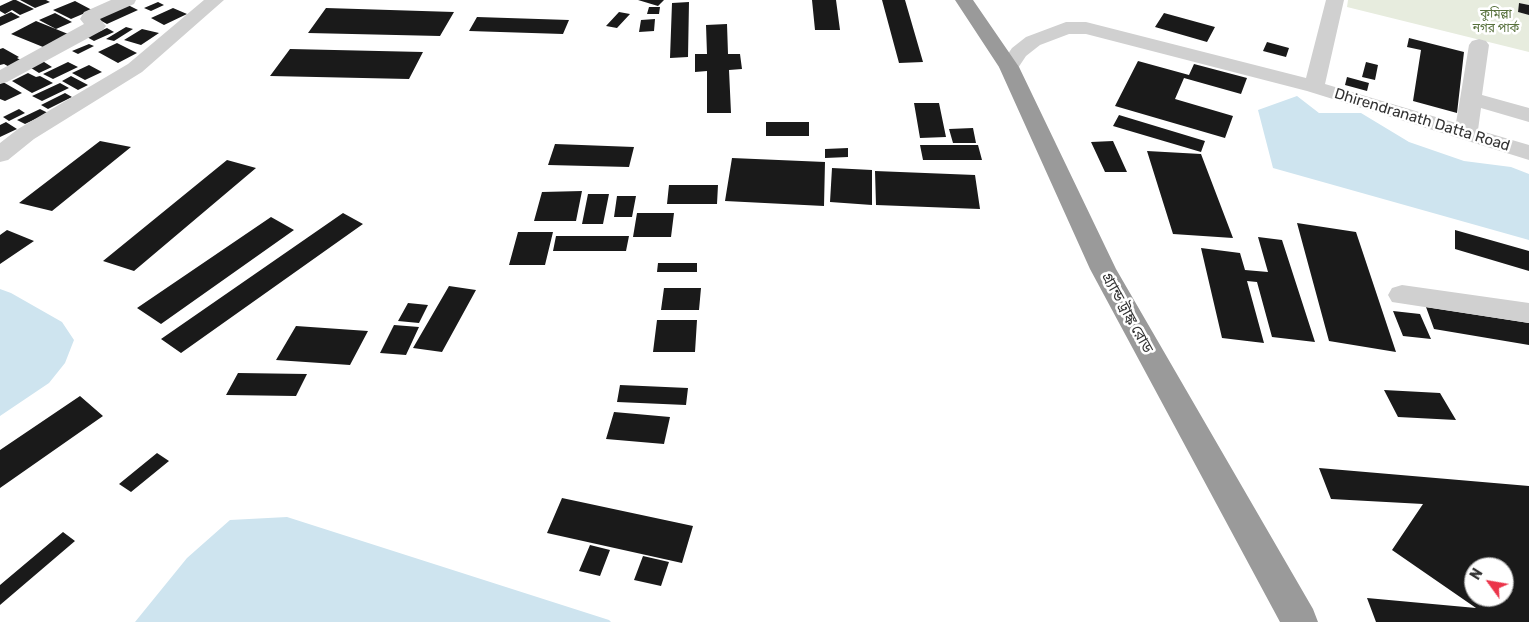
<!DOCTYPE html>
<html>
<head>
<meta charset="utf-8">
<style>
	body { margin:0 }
	#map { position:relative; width:1529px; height:622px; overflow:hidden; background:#fff; font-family:Rubik,sans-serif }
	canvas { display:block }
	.north { position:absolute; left:1464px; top:557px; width:50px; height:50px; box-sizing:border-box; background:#fff; border:1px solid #adadad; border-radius:50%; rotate:302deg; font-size:14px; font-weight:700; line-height:20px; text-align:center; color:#333 }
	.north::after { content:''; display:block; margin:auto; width:18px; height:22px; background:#eb344a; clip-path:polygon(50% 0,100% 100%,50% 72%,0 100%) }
</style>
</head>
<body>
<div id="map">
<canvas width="1529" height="622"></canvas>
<div class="north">N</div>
</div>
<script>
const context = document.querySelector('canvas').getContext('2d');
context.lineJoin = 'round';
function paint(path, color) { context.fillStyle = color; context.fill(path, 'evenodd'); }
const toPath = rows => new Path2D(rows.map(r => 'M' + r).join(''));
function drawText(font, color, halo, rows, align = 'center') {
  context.font = font + ' Rubik,"Noto Sans Bengali",sans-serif'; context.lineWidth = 5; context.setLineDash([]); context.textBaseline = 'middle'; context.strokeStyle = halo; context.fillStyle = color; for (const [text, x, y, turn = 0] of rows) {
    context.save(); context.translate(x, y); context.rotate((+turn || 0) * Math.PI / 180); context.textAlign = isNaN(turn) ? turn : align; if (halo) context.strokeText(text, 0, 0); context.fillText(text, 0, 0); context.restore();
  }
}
paint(toPath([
	[1348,0,1529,0,1529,5,1519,3,1518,12,1529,15,1529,52,1347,7]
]), '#e7ecde');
paint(toPath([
	[1297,96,1319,113,1361,113,1409,142,1464,161,1511,167,1529,174,1529,240,1273,168,1258,110],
	[0,289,11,293,62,322,74,340,65,363,49,383,0,416],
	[287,517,609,620,611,622,135,622,187,558,230,520]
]), '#cee4ef');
paint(toPath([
	[13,0,16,0,34,9,20,15,12,10,5,14,0,11,0,6],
	[20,0,46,0,50,2,35,8],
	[638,0,664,0,658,6],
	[812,0,836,0,840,30,815,30],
	[882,0,905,0,923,62,899,63],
	[75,1,92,10,71,19,53,10],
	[158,2,164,5,151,11,144,8],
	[689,2,688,57,670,58,672,3],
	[124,3,138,10,107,24,94,17],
	[1519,3,1529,5,1529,15,1518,12],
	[649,7,660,7,659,14,647,14],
	[173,8,187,14,164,25,151,18],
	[326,8,454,12,440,36,308,33],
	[11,12,20,17,0,26,0,17],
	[619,12,630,14,617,28,606,26],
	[55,13,72,22,56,29,39,20],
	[1164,13,1215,27,1207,42,1155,27],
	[477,17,569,20,563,34,469,31],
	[655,19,654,31,639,32,641,20],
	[36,21,73,36,48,49,11,34],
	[727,24,728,54,740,54,742,69,729,70,731,113,707,113,707,71,695,72,695,54,707,54,706,25],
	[126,27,133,29,114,41,106,39],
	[107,28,114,32,94,41,87,37],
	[142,29,159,33,141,45,124,40],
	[1409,38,1464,52,1457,113,1413,101,1421,50,1407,47],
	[1267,42,1289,48,1286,57,1263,51],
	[117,43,137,53,118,63,98,52],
	[89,44,94,46,78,54,72,51],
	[3,48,19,57,17,58,26,63,13,69,4,64,0,65,0,49],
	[290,49,423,52,409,79,270,76],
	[41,60,52,67,39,73,28,66],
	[1138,61,1189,75,1194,64,1247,78,1241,94,1184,78,1175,99,1233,116,1225,138,1115,106],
	[68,62,78,67,53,79,43,74],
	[1366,62,1378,65,1375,80,1362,77],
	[89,65,102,72,85,80,72,73],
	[28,73,36,77,40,76,53,83,32,93,12,81],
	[71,76,88,85,78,90,62,81],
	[1347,77,1369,83,1367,91,1345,85],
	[3,82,22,93,5,101,0,99,0,84],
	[60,83,69,88,42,101,32,96],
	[65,93,72,97,48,109,41,105],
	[914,103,939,103,946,137,920,138],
	[19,109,25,113,9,121,3,117],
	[40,109,48,113,25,124,17,120],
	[1119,115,1205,141,1201,152,1113,126],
	[6,122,17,129,0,137,0,125],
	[766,122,809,122,809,136,766,136],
	[973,128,976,143,953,143,949,129],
	[100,141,131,147,52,211,19,203],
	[1113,141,1127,172,1105,172,1091,142],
	[555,144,634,147,629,167,548,165],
	[920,145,978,145,982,160,923,160],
	[848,148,848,157,825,158,825,149],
	[1147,151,1201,154,1233,238,1173,234],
	[732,158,825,162,824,206,725,201],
	[227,160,256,168,134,271,103,261],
	[832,168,872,170,872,205,830,202],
	[875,171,975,175,980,209,876,205],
	[669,185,718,185,717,204,667,204],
	[582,191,576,221,534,221,542,192],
	[588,194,609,194,603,224,582,224],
	[617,196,636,196,632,217,614,217],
	[343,213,363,224,181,353,161,339],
	[637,213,674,213,671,237,633,237],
	[271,217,294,230,161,324,137,308],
	[1297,223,1356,232,1396,352,1329,341],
	[7,230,34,241,0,264,0,235],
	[1455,230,1529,251,1529,271,1455,249],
	[518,232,553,232,545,265,509,265],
	[556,236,629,236,626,251,553,251],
	[1258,237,1282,240,1315,342,1272,337,1257,282,1247,281,1264,343,1222,338,1201,248,1240,253,1245,270,1268,272],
	[658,263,697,263,697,272,657,272],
	[449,286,476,290,442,352,413,348],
	[664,288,701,288,699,310,661,310],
	[408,303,428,305,419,323,398,321],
	[1426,307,1529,323,1529,345,1434,329],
	[1393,311,1420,314,1431,339,1403,336],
	[657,320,697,320,695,352,653,352],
	[394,325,419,327,406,355,380,353],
	[296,326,368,331,350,365,276,360],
	[238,373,307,374,296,396,226,395],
	[620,385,688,388,686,405,617,402],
	[1384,390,1440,393,1456,420,1398,417],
	[80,396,103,416,0,488,0,450],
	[614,412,670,417,664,444,606,439],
	[157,453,169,461,131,492,119,484],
	[1319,468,1529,486,1529,622,1376,622,1367,598,1476,608,1392,550,1423,504,1331,499],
	[1474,567,1504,567,1504,597,1474,597],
	[562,498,693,526,682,563,547,533],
	[63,532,75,541,0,605,0,585],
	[590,545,610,550,600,576,579,571],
	[643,556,669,562,661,586,634,580]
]), '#1a1a1a');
paint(toPath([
	[111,0,136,0,134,4,100,19,106,26,103,30,7,82,0,84,0,70,84,24,80,19,84,12,111,0],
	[204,0,224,0,142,72,34,139,8,160,0,162,0,143,18,129,128,64,204,0],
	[1326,0,1344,0,1325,84,1456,123,1469,45,1472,41,1479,39,1486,41,1489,45,1482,95,1529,108,1529,122,1481,108,1478,130,1529,145,1529,160,1307,91,1086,34,1069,34,1040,45,1026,56,1016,71,1009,73,1002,71,999,67,1012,48,1026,37,1066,22,1086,22,1306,78,1326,0],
	[1402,285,1529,303,1529,323,1392,302,1388,295,1392,288,1402,285]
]), '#d0d0d0');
paint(toPath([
	[955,0,973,0,1019,67,1116,269,1313,609,1318,622,1280,622,1090,269,999,67,955,0]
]), '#9a9a9a');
drawText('12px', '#58713d', '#fff', [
	["কুমিল্লা",1496,15],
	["নগর পার্ক",1496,29]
]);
drawText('15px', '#333', '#fff', [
	["Dhirendranath Datta Road",1422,120,17],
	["গ্র্যান্ড ট্রাঙ্ক রোড",1127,313,61]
]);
</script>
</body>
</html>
